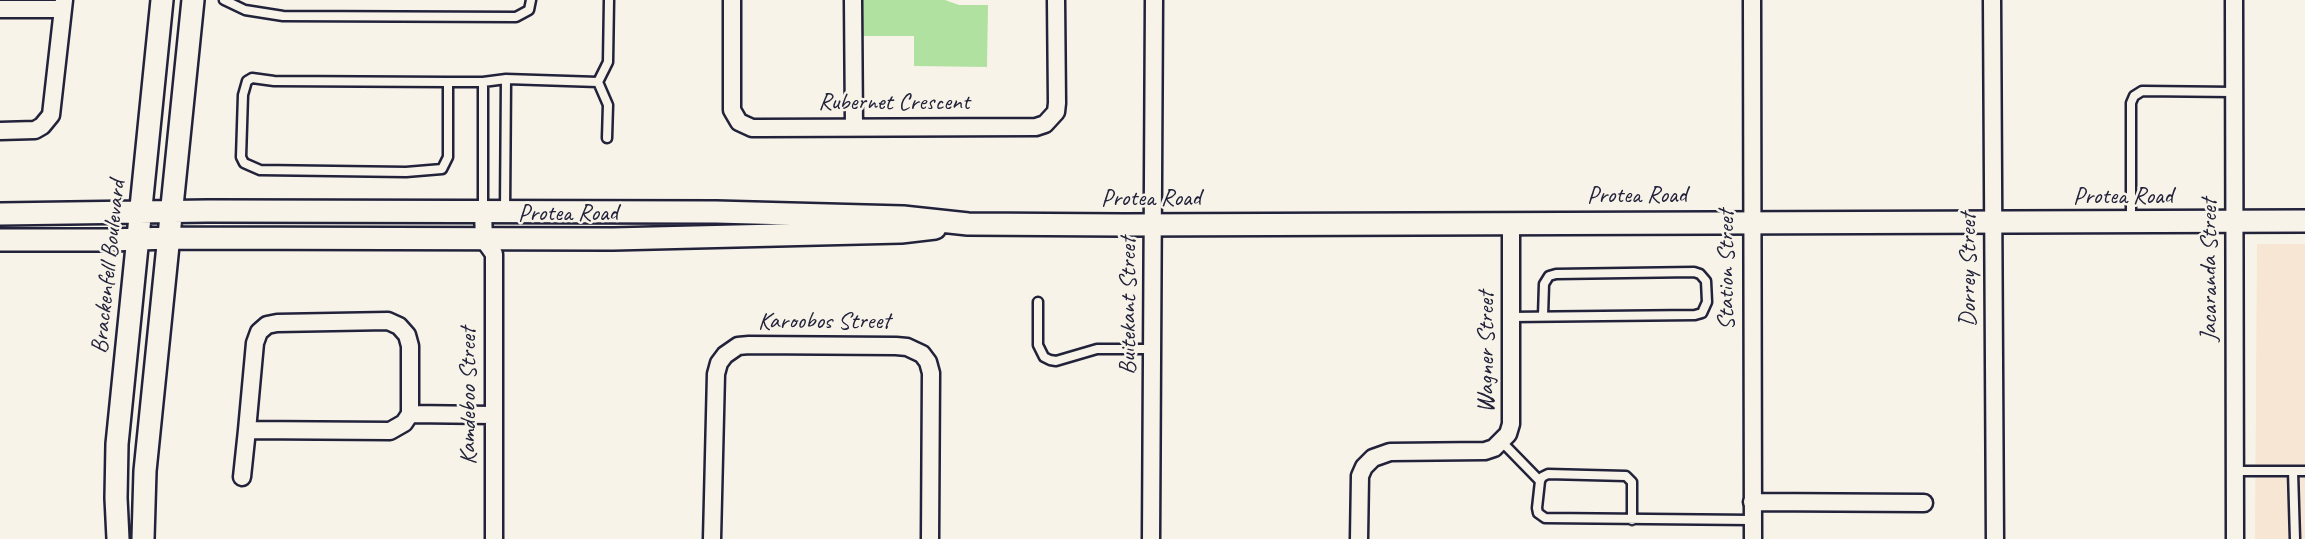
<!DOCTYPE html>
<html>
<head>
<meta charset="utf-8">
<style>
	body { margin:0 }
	canvas { display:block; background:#f7f3e8 }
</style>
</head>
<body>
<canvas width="2305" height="539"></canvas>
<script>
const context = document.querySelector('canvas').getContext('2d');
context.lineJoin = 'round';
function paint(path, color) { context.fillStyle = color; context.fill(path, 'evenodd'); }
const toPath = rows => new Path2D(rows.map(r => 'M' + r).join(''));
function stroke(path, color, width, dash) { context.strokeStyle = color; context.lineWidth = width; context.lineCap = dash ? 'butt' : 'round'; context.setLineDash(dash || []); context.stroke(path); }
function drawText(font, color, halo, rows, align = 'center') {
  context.font = font + ' Caveat,sans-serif'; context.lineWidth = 5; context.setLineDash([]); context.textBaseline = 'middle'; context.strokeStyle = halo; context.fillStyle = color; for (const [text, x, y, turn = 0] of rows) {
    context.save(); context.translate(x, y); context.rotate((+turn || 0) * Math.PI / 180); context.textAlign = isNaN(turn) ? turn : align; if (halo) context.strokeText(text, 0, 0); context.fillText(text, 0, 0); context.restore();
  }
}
paint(toPath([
	[2257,244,2305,244,2305,539,2255,539]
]), '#f6e6d3');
paint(toPath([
	[860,0,945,0,959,5,988,5,987,67,914,66,914,36,860,36]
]), '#b1e1a0');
const service = toPath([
	[224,0,245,10,283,16,516,17,529,10,531,0],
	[448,82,274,81,252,78,247,81,243,95,241,157,244,163,260,170,406,172,442,169,448,157,448,82,483,82,506,79,598,82],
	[483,82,483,212],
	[607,138,608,105,598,82,608,62,609,0],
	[505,211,506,79],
	[2131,221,2131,103,2134,96,2142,91,2234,92],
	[1038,302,1038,345,1044,357,1050,360,1056,361,1097,349,1153,349],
	[1511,317,1695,315,1702,313,1707,302,1706,281,1700,274,1694,272,1556,274,1549,276,1544,284,1543,316],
	[1502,442,1540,481,1537,508,1538,513,1545,518,1752,520],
	[2235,471,2305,471],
	[2293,471,2295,539],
	[1540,481,1542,477,1548,474,1626,476,1632,482,1632,520]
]);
const minor = toPath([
	[732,0,732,110,739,122,752,128,759,128,1036,127,1045,124,1056,112,1057,103,1056,0],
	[853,0,854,127],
	[1752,0,1753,539],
	[1992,0,1995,539],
	[2234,0,2235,539],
	[0,9,63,9],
	[0,131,35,130,42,126,51,115,64,0],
	[483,212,484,240,494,254,494,539],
	[410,414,410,346,407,335,399,326,388,321,277,323,267,325,259,332,255,343,247,430,390,431,404,423,410,414,492,415],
	[242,477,247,430],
	[1752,502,1924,503],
	[712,539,716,374,719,363,725,355,738,346,749,345,896,346,907,347,922,354,928,362,931,373,930,539],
	[1151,539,1154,0],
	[1359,539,1360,476,1364,467,1373,458,1390,452,1485,451,1494,448,1508,434,1511,424,1511,222]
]);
const tertiary = toPath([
	[0,214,208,211,716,212,903,217,968,224,1124,225,2305,221],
	[0,240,111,240,168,238,613,239,901,232,935,228],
	[118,539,116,498,117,444,162,0],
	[143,539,145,471,193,0]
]);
stroke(service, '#22223b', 13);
stroke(minor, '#22223b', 21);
stroke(tertiary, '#22223b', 26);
stroke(service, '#f7f3e8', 8);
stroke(minor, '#f7f3e8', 16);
stroke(tertiary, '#f7f3e8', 21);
drawText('24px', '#22223b', '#f7f3e8', [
	["Rubernet Crescent",894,103],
	["Protea Road",1637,196],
	["Protea Road",2123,197],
	["Protea Road",1151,199],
	["Protea Road",568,214],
	["Brackenfell Boulevard",109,267,-84],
	["Station Street",1727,270,-90],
	["Dorrey Street",1969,270,-90],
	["Jacaranda Street",2210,270,-90],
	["Buitekant Street",1129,306,-90],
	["Karoobos Street",824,322],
	["Wagner Street",1487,352,-90],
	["Kamdeboo Street",469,396,-90]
]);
</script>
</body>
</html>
